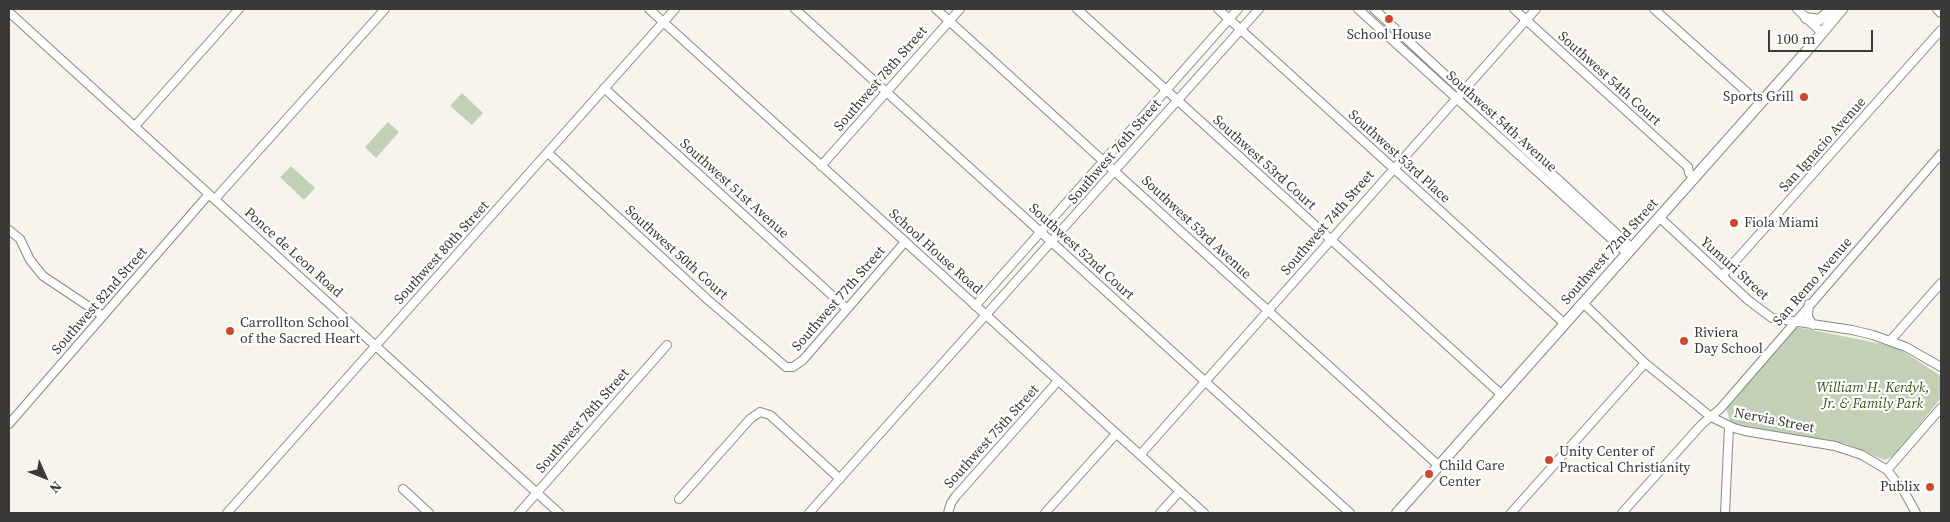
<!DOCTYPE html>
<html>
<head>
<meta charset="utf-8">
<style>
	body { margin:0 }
	#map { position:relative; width:1950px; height:522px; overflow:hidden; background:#f6f4ed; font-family:"Source Serif 4",serif }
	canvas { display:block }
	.frame { position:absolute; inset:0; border:10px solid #3b3a38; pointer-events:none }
	.north { position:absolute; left:20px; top:452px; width:50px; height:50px; -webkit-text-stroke:4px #fff; paint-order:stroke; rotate:134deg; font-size:14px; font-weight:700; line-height:20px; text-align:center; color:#3b3a38 }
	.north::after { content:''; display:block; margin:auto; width:18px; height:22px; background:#3b3a38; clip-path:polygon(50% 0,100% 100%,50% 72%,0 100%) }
	.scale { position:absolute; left:1768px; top:30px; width:105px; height:22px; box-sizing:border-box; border:2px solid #3b3a38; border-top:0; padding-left:6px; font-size:15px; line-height:18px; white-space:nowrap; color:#3b3a38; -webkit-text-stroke:4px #fff; paint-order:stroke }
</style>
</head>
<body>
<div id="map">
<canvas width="1950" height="522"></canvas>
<div class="frame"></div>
<div class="north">N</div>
<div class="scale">100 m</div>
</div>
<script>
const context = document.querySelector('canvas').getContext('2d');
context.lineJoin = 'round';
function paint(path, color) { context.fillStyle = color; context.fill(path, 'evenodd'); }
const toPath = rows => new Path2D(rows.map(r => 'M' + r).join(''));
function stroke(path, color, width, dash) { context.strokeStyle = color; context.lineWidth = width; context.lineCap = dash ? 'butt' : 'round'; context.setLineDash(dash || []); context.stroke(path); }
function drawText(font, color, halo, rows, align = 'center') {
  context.font = font + ' "Source Serif 4",serif'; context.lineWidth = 4.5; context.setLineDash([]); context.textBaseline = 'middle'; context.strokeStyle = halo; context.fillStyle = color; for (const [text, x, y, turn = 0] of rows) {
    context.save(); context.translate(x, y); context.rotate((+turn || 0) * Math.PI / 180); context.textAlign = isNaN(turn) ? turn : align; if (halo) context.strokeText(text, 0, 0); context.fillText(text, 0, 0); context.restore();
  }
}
paint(toPath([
	[462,93,483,113,472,125,450,106],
	[388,122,399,132,376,158,365,147],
	[291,166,315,188,304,200,280,177],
	[1796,327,1883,344,1901,350,1941,376,1941,398,1894,456,1884,460,1847,444,1734,424,1730,421,1726,408,1792,329]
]), '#c3d0b6');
const minor = toPath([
	[649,9,1204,513],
	[795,9,1350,513],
	[936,9,1439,466],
	[1077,9,1502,395],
	[1218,9,1565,324],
	[1358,9,1627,253],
	[1374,9,1632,248],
	[1514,9,1688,167,1689,173,1694,178],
	[1654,9,1749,94,1762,101],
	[1797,9,1822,33],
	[9,12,559,513],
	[604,88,847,309],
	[135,126,239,9],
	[548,153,707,299,786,367,793,367,803,360,905,242],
	[821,166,960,9],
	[215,199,385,9],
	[1659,217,1748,300,1772,318,1852,330,1873,335,1906,347,1941,367],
	[9,230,20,239,30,260,43,276,103,316],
	[1722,276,1941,30],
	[1583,303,1645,363,1711,417,1734,428,1745,431,1835,446,1862,455,1887,470,1905,493,1916,513],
	[1809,304,1808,317,1813,325],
	[975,306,1238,9],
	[1890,341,1941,283],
	[9,424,209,194],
	[1140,455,1536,9],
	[1887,470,1941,408],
	[403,489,429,513],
	[679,499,750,419,760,412,770,415,840,479],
	[227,513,675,9],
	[519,513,667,345],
	[809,513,1259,9],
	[948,513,951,503,956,496,1058,381],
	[1045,513,1116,434],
	[1160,513,1180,491],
	[1511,513,1645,363],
	[1622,513,1702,424,1720,409,1941,154],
	[1725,513,1729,426]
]);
const major = toPath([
	[1938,9,1941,12],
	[1806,18,1819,20,1832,9],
	[1397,513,1812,45,1842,9]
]);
stroke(minor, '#898882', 10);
stroke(major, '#898882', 12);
stroke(minor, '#fff', 8);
stroke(major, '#fff', 10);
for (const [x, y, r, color] of [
	[1389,19,5,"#d1462b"],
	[1804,97,5,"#d1462b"],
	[1734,223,5,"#d1462b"],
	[230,331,5,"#d1462b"],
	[1684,341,5,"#d1462b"],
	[1549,460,5,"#d1462b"],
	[1429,474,5,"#d1462b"],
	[1930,487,5,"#d1462b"]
]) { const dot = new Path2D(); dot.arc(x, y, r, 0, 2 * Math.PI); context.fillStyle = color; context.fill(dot); stroke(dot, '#fff', 2); }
drawText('14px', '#3b3a38', '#fff', [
	["School House",1389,35,"center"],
	["Sports Grill",1794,97,"right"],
	["Fiola Miami",1744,223],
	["Carrollton School",240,323],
	["of the Sacred Heart",240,339],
	["Riviera",1694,333],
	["Day School",1694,349],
	["Unity Center of",1559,452],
	["Practical Christianity",1559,468],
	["Child Care",1439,466],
	["Center",1439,482],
	["Publix",1920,487,"right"]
], 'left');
drawText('14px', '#3b3a38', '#fff', [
	["Southwest 78th Street",881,79,-49],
	["Southwest 54th Court",1609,79,42],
	["Southwest 54th Avenue",1501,122,42],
	["San Ignacio Avenue",1823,145,-48],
	["Southwest 76th Street",1115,152,-49],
	["Southwest 53rd Place",1399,157,42],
	["Southwest 53rd Court",1264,163,42],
	["Southwest 51st Avenue",734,189,42],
	["Southwest 74th Street",1328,223,-49],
	["Southwest 53rd Avenue",1196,228,43],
	["School House Road",935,252,42],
	["Southwest 52nd Court",1081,252,42],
	["Southwest 72nd Street",1610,252,-48],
	["Ponce de Leon Road",293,253,42],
	["Southwest 80th Street",442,253,-48],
	["Southwest 50th Court",676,253,42],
	["Yumuri Street",1734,269,42],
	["San Remo Avenue",1813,282,-49],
	["Southwest 77th Street",839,299,-49],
	["Southwest 82nd Street",100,301,-49],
	["Southwest 78th Street",583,421,-49],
	["Nervia Street",1774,421,11],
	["Southwest 75th Street",992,437,-48]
]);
drawText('italic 14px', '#395213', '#fff', [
	["William H. Kerdyk,",1873,388],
	["Jr. & Family Park",1873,404]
]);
</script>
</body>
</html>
